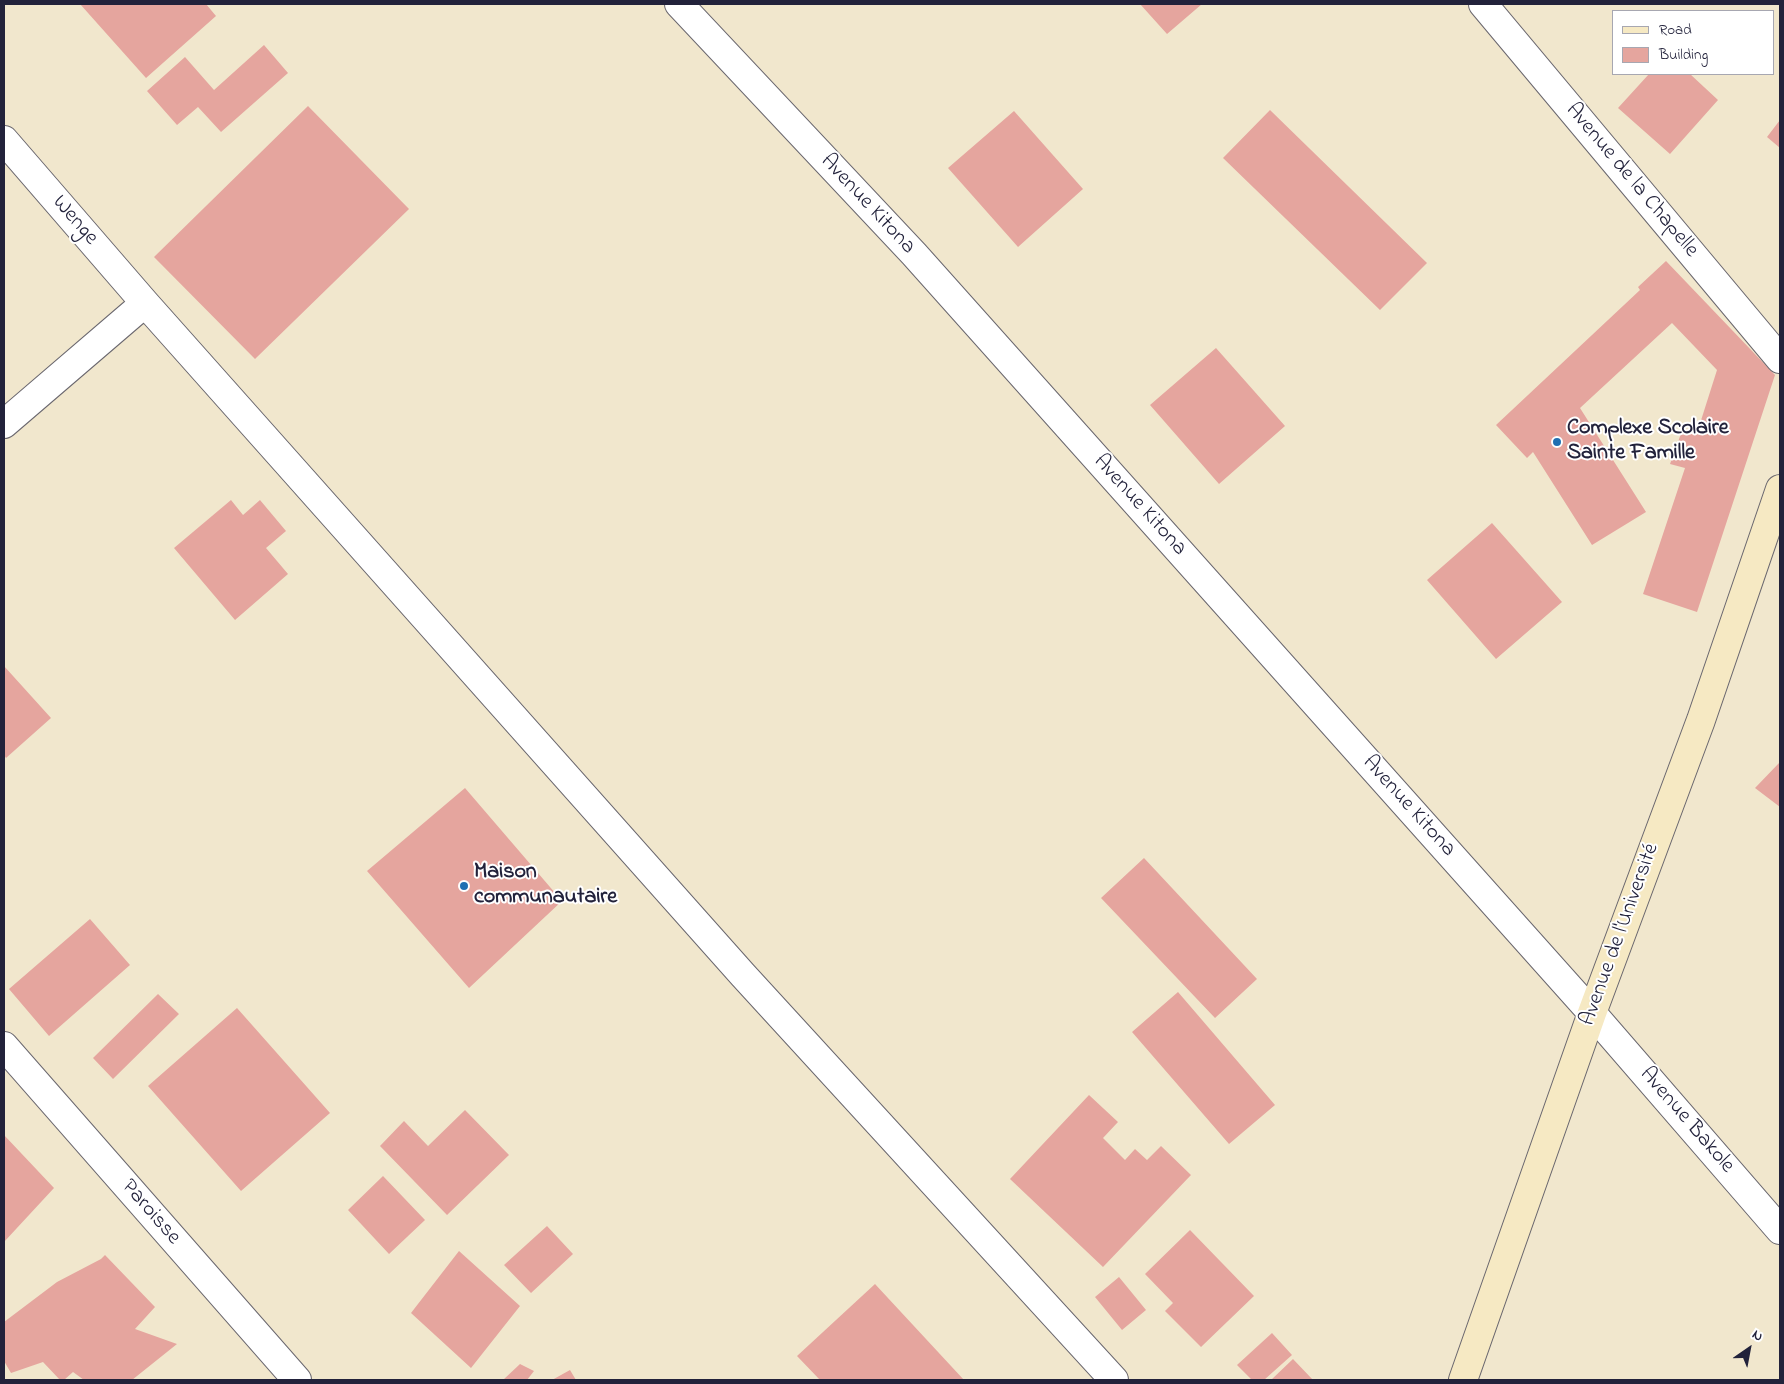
<!DOCTYPE html>
<html>
<head>
<meta charset="utf-8">
<style>
	body { margin:0 }
	#map { position:relative; width:1784px; height:1384px; overflow:hidden; background:#f1e7cd; font-family:"Indie Flower",sans-serif }
	canvas { display:block }
	.frame { position:absolute; inset:0; border:5px solid #22223b; pointer-events:none }
	.legend { position:absolute; left:1612px; top:10px; width:162px; height:65px; box-sizing:border-box; background:#fff; border:1px solid #a7a7b1; margin:0; padding:6px 9px; list-style:none; font-size:15px; color:#22223b }
	.legend li { display:flex; align-items:center; gap:10px; height:25px }
	.legend b { width:25px; border:1px solid #a7a7b1 }
	.north { position:absolute; left:1724px; top:1324px; width:50px; height:50px; -webkit-text-stroke:4px #fff; paint-order:stroke; rotate:33deg; font-size:14px; font-weight:700; line-height:20px; text-align:center; color:#22223b }
	.north::after { content:''; display:block; margin:auto; width:18px; height:22px; background:#22223b; clip-path:polygon(50% 0,100% 100%,50% 72%,0 100%) }
</style>
</head>
<body>
<div id="map">
<canvas width="1784" height="1384"></canvas>
<div class="frame"></div>
<ul class="legend">
<li><b style="height:6px;background:#f6e9c3"></b>Road</li>
<li><b style="height:14px;background:#e5a59e"></b>Building</li>
</ul>
<div class="north">N</div>
</div>
<script>
const context = document.querySelector('canvas').getContext('2d');
context.lineJoin = 'round';
function paint(path, color) { context.fillStyle = color; context.fill(path, 'evenodd'); }
const toPath = rows => new Path2D(rows.map(r => 'M' + r).join(''));
function stroke(path, color, width, dash) { context.strokeStyle = color; context.lineWidth = width; context.lineCap = dash ? 'butt' : 'round'; context.setLineDash(dash || []); context.stroke(path); }
function drawText(font, color, halo, rows, align = 'center') {
  context.font = font + ' "Indie Flower",sans-serif'; context.lineWidth = 4; context.setLineDash([]); context.textBaseline = 'middle'; context.strokeStyle = halo; context.fillStyle = color; for (const [text, x, y, turn = 0] of rows) {
    context.save(); context.translate(x, y); context.rotate((+turn || 0) * Math.PI / 180); context.textAlign = isNaN(turn) ? turn : align; if (halo) context.strokeText(text, 0, 0); context.fillText(text, 0, 0); context.restore();
  }
}
paint(toPath([
	[80,4,206,4,216,16,146,78],
	[1140,4,1202,4,1167,34],
	[264,45,288,73,221,132,198,107,177,125,147,91,185,57,214,90],
	[1649,74,1690,74,1718,100,1670,154,1618,108],
	[308,106,409,209,255,359,154,257],
	[1270,110,1427,263,1380,310,1223,158],
	[1014,111,1083,189,1018,247,948,168],
	[1780,120,1780,148,1767,137],
	[1666,261,1775,375,1697,612,1643,594,1685,468,1670,464,1683,428,1697,433,1717,370,1672,323,1580,408,1646,512,1592,545,1533,452,1527,458,1496,425,1640,290,1638,287],
	[1216,348,1285,426,1219,484,1150,405],
	[231,500,243,515,260,500,286,531,266,548,288,574,235,620,174,548],
	[1492,523,1562,602,1496,659,1427,580],
	[4,666,51,718,6,758,4,755],
	[1780,762,1780,807,1755,788],
	[465,788,562,901,469,988,367,871],
	[1144,858,1257,979,1215,1018,1101,898],
	[90,919,130,965,49,1036,9,989],
	[1178,992,1275,1105,1229,1144,1132,1032],
	[158,994,179,1014,113,1079,93,1058],
	[237,1008,330,1113,241,1191,148,1086],
	[1089,1095,1118,1122,1103,1138,1125,1160,1135,1149,1147,1160,1161,1146,1191,1175,1103,1267,1010,1179],
	[465,1110,509,1155,447,1215,380,1146,404,1121,428,1146],
	[4,1135,54,1188,4,1242],
	[383,1176,425,1220,389,1254,348,1210],
	[547,1226,573,1254,531,1293,504,1265],
	[1190,1230,1254,1296,1201,1347,1165,1311,1173,1303,1145,1274],
	[459,1251,520,1306,471,1368,411,1313],
	[105,1255,155,1307,135,1329,177,1344,132,1380,84,1380,73,1372,64,1380,60,1380,43,1362,11,1373,4,1361,4,1322,57,1282,101,1259],
	[1119,1277,1146,1310,1122,1330,1095,1297],
	[875,1284,964,1380,820,1380,797,1356],
	[1272,1333,1292,1355,1264,1380,1252,1380,1237,1365],
	[1293,1359,1313,1380,1271,1380],
	[520,1364,534,1371,527,1380,503,1380],
	[570,1370,576,1380,552,1380]
]), '#e5a59e');
const street = toPath([
	[679,4,914,254,1592,1013,1780,1230],
	[1483,4,1780,359],
	[4,140,145,303,743,975,1114,1380],
	[4,424,145,303],
	[4,1046,297,1380]
]);
const secondary = toPath([
	[1463,1380,1592,1013,1701,720,1780,489]
]);
stroke(street, '#6a676e', 30);
stroke(secondary, '#6a676e', 30);
stroke(street, '#fff', 28);
stroke(secondary, '#f6e9c3', 28);
for (const [x, y, r, color] of [
	[1557,442,5,"#1f6fb2"],
	[464,886,5,"#1f6fb2"]
]) { const dot = new Path2D(); dot.arc(x, y, r, 0, 2 * Math.PI); context.fillStyle = color; context.fill(dot); stroke(dot, '#fff', 2); }
drawText('22px', '#22223b', '#fff', [
	["Avenue de la Chapelle",1631,181,50],
	["Avenue Kitona",867,205,47],
	["Wenge",74,221,49],
	["Avenue Kitona",1139,506,48],
	["Avenue Kitona",1408,807,48],
	["Avenue de l'Université",1621,935,-70],
	["Avenue Bakole",1686,1121,49],
	["Paroisse",150,1213,49]
]);
drawText('bold 22px', '#22223b', '#fff', [
	["Complexe Scolaire",1567,429],
	["Sainte Famille",1567,454],
	["Maison",474,873],
	["communautaire",474,898]
], 'left');
</script>
</body>
</html>
